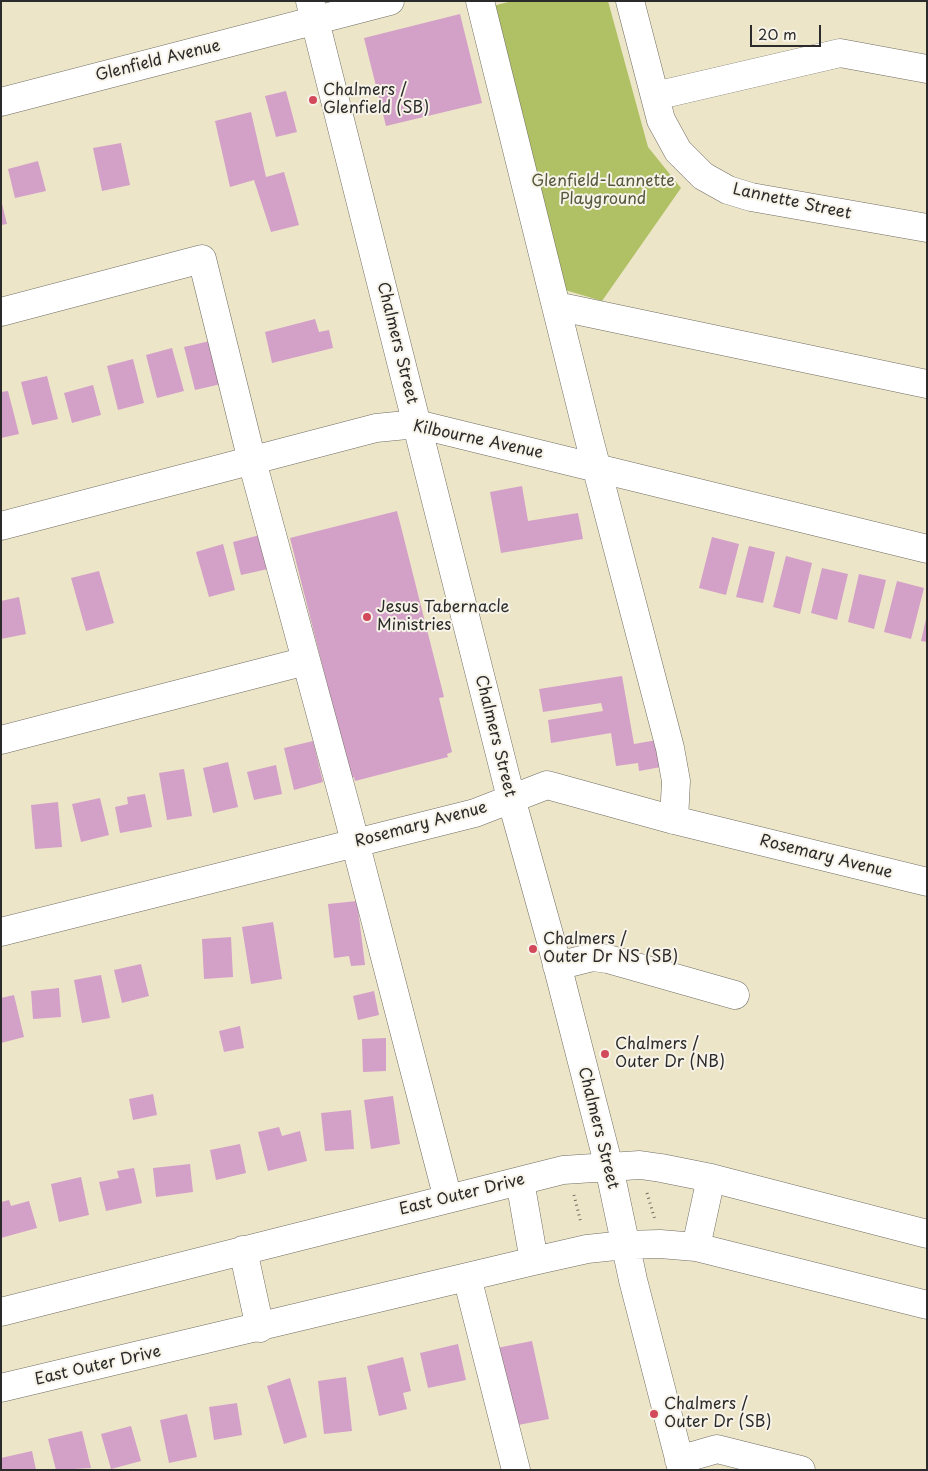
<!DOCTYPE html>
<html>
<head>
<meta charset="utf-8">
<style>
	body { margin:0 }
	#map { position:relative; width:928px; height:1471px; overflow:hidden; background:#ede5c8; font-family:"Playpen Sans",sans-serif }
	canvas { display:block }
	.frame { position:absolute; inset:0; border:2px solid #2b2b2b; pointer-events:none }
	.scale { position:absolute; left:750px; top:25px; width:71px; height:22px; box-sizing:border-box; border:2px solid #2b2b2b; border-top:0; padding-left:6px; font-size:15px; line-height:18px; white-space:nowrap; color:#2b2b2b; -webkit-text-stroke:4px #f7f3e8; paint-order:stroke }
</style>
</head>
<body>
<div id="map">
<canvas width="928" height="1471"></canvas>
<div class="frame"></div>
<div class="scale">20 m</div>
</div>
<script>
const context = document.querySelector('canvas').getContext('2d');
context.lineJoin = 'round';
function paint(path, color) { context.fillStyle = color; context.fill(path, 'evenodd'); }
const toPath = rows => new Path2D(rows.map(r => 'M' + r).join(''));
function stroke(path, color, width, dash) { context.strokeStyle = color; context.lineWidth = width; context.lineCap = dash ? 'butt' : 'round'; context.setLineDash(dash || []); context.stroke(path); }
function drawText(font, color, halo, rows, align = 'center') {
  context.font = font + ' "Playpen Sans",sans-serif'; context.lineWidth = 4; context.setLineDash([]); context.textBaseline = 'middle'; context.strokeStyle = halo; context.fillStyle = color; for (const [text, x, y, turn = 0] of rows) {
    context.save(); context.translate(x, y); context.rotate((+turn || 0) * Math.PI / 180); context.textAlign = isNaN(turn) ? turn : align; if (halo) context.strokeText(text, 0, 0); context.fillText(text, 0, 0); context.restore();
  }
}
paint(toPath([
	[512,1,608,1,648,147,681,188,602,301,565,290,493,6]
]), '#afc164');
paint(toPath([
	[460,14,482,103,386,126,364,38],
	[286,91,297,132,276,137,265,96],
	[251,112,266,177,284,172,299,225,271,232,254,180,230,187,215,121],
	[121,143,130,185,102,191,93,148],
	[38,161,46,191,15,198,8,169],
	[1,200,7,224,1,225],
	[315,319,319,332,329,330,333,348,272,363,265,332],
	[210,341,221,384,195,390,184,347],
	[172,348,184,391,157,398,146,355],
	[133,359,144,403,118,410,107,366],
	[47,376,58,419,32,425,21,382],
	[93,385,101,415,72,423,64,393],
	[8,391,19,434,1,438,1,392],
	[522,486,528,521,578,513,583,539,501,553,490,492],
	[397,511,444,697,439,698,452,752,447,754,448,757,355,781,354,777,351,778,290,538],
	[260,535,268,569,241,575,233,542],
	[712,537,739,544,726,595,699,588],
	[223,544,235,590,209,597,196,552],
	[749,546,775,552,763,603,736,597],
	[786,556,812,563,800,614,773,607],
	[822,568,848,574,837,620,811,613],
	[99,571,114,623,86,631,71,578],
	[859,574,886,580,874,629,848,622],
	[897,581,924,588,911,639,884,632],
	[19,597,26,634,1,639,1,601],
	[926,619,927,619,927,642,921,641],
	[622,676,634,744,657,740,661,767,639,771,638,763,616,766,611,733,551,743,548,720,603,711,601,703,543,712,539,689],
	[313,741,323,782,294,790,284,748],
	[228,762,238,807,213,813,203,768],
	[276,765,282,794,254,800,247,772],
	[184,769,192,816,167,820,159,773],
	[145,794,152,827,120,833,115,807,128,804,127,797],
	[100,798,109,835,81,842,72,804],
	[58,802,62,847,35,849,31,805],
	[357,901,365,965,351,966,349,956,334,958,328,904],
	[273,922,282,979,251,984,242,927],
	[231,937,233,977,204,979,202,939],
	[141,964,149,996,122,1003,114,970],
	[101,975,110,1018,82,1023,74,980],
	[59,988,61,1017,33,1019,31,991],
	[374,991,379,1015,358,1020,353,996],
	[14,995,24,1037,1,1043,1,998],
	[240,1026,244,1048,224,1052,219,1031],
	[386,1038,386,1071,363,1072,362,1039],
	[153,1094,157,1115,133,1120,129,1099],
	[393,1096,400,1144,371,1149,364,1100],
	[351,1110,354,1149,325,1151,321,1113],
	[279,1127,282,1136,300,1131,307,1161,268,1171,258,1132],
	[240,1144,246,1173,216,1180,210,1150],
	[190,1164,193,1192,156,1197,153,1168],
	[134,1168,142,1203,106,1211,99,1182,119,1178,117,1171],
	[81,1177,89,1215,59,1222,51,1184],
	[9,1200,11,1206,29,1201,37,1228,1,1238,1,1202],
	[532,1341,549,1419,513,1426,497,1348],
	[458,1344,466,1380,428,1388,420,1353],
	[403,1357,411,1391,403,1393,407,1409,379,1416,367,1366],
	[346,1377,352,1431,324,1434,318,1381],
	[290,1378,307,1437,284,1444,267,1386],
	[237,1403,242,1435,214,1440,209,1407],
	[187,1414,197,1457,169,1463,160,1420],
	[131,1426,141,1461,111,1469,101,1434],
	[82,1431,91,1468,56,1470,48,1439],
	[32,1451,36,1470,1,1470,1,1458]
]), '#d3a0c8');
const minor = toPath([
	[310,1,511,798,552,945,609,1167,633,1280,682,1470],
	[480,1,588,435,670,748,676,781,674,820],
	[630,1,661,120,678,151,703,176,728,190,751,197,927,228],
	[655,96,840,53,927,69],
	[1,102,390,1],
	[556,306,927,384],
	[1,312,202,259,252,461,348,815,448,1199],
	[1,526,376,428,417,424,927,549],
	[1,740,306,661],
	[1,932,475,813,547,785,674,820,927,882],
	[557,966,593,957,608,959,735,995],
	[520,1181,534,1261],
	[696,1247,711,1178],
	[243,1250,260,1328],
	[467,1277,516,1470],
	[1,1312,563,1170,640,1165,661,1168,711,1178,927,1234],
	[1,1388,534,1261,587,1249,625,1245,660,1244,696,1247,927,1305],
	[679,1460,717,1449,801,1470]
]);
stroke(minor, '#6f6c62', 29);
stroke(toPath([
	[647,1193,655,1220],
	[574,1195,581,1223]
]), '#6f6c62', 3, [1, 4]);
stroke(minor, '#fff', 28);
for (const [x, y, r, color] of [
	[313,100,5,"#d1495b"],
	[367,617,5,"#d1495b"],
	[533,949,5,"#d1495b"],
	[605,1054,5,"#d1495b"],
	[654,1414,5,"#d1495b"]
]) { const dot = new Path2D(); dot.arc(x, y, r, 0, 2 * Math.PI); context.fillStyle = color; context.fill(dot); stroke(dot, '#f7f3e8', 2); }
drawText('16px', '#2b2b2b', '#f7f3e8', [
	["Glenfield Avenue",158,61,-14],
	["Lannette Street",792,202,12],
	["Chalmers Street",397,343,76],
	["Kilbourne Avenue",478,440,12],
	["Chalmers Street",495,736,76],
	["Rosemary Avenue",421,825,-15],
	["Rosemary Avenue",826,857,14],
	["Chalmers Street",598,1128,76],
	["East Outer Drive",462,1195,-14],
	["East Outer Drive",98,1366,-13]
]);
drawText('16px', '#2b2b2b', '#f7f3e8', [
	["Chalmers /",323,91],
	["Glenfield (SB)",323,109],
	["Jesus Tabernacle",377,608],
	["Ministries",377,626],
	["Chalmers /",543,940],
	["Outer Dr NS (SB)",543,958],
	["Chalmers /",615,1045],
	["Outer Dr (NB)",615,1063],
	["Chalmers /",664,1405],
	["Outer Dr (SB)",664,1423]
], 'left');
drawText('16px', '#53583c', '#f7f3e8', [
	["Glenfield-Lannette",603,182],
	["Playground",603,200]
]);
</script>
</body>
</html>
